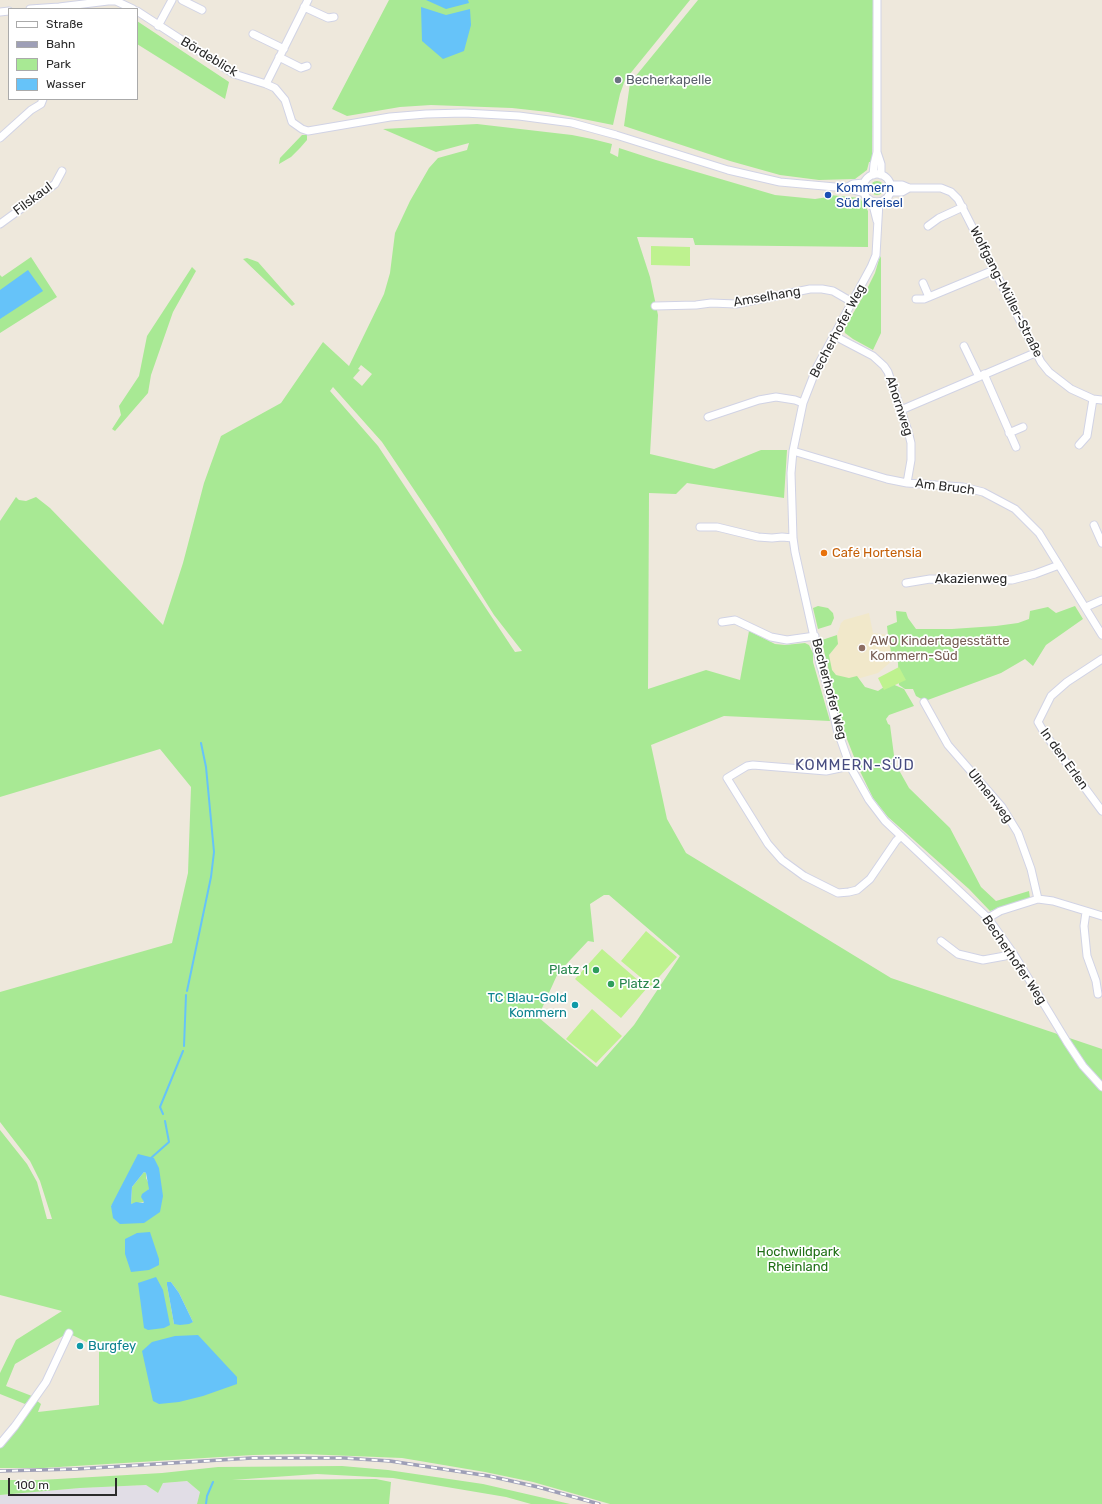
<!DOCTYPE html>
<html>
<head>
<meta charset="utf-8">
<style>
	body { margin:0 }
	#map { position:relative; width:1102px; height:1504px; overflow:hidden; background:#eee8dc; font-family:Rubik,sans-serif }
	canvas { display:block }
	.legend { position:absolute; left:8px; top:8px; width:130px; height:92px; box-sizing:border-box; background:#fff; border:1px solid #aaa; margin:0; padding:5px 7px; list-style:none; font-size:12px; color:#2b2b2b }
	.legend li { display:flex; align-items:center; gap:8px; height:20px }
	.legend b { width:20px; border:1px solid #aaa }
	.scale { position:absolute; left:8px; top:1478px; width:109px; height:18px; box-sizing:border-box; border:2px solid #2b2b2b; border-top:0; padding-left:5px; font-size:12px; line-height:14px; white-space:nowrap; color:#2b2b2b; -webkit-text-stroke:3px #fff; paint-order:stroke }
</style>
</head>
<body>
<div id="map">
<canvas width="1102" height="1504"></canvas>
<ul class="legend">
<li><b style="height:5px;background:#fff"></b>Straße</li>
<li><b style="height:5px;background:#9e9fb7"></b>Bahn</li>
<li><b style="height:11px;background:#a8e994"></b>Park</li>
<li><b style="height:11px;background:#66c3f9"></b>Wasser</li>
</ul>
<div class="scale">100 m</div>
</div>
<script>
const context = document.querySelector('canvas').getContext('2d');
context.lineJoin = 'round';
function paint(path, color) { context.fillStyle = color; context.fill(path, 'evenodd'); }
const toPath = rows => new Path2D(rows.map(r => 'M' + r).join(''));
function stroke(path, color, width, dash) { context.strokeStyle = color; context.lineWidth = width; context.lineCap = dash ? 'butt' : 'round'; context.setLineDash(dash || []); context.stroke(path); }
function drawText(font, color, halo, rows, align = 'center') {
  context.font = font + ' Rubik,sans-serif'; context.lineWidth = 3.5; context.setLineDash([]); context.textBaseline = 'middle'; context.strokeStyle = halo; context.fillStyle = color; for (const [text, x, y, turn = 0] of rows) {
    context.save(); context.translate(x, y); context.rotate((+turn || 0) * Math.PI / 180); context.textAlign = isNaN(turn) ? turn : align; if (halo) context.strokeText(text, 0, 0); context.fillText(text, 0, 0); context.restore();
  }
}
paint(toPath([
	[187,1481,200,1492,197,1504,0,1504,0,1495,80,1488,146,1485,158,1493,163,1483]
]), '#e1dde6');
paint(toPath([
	[869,613,873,633,888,635,891,652,896,655,894,659,878,673,850,681,832,675,829,655,838,644,837,635,841,623,844,620]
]), '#f1e8ca');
paint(toPath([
	[389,0,690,0,625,80,620,94,613,125,548,112,512,108,431,105,400,107,347,116,332,109],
	[698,0,873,0,872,162,869,162,867,170,855,179,819,180,780,175,730,161,624,126,630,83],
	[137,21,229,82,225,99,137,44],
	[477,124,572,135,592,139,612,144,610,153,618,157,619,148,656,160,775,195,815,199,828,197,830,195,860,198,868,211,868,247,695,245,693,238,637,237,650,277,658,315,650,454,714,469,761,450,787,450,784,498,687,483,676,494,649,493,648,689,706,670,740,680,749,631,775,644,785,645,805,643,809,645,813,653,813,662,830,721,724,716,651,745,667,819,686,853,891,978,1102,1049,1102,1504,610,1504,533,1482,485,1472,402,1458,303,1454,253,1455,43,1468,0,1468,0,1448,10,1438,36,1400,41,1404,38,1412,99,1405,99,1348,68,1333,15,1364,6,1386,32,1396,25,1404,0,1394,0,1373,16,1340,62,1311,0,1295,0,1130,27,1164,37,1182,47,1219,52,1219,40,1181,30,1161,0,1122,0,992,172,943,188,873,191,787,160,749,0,797,0,521,16,497,19,500,26,501,36,497,50,508,163,625,183,563,204,483,221,436,281,403,323,342,349,366,384,294,390,273,395,233,410,201,429,168,438,158,467,150,469,143,436,152,383,129],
	[361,365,372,374,362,386,353,378,360,370,358,369],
	[333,387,382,442,435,521,494,615,522,651,515,652,378,446,330,391],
	[604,895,609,895,680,956,634,1025,597,1067,538,1017,558,973,588,941,594,942,590,904],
	[154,1158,160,1212,111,1206],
	[168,1282,171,1282,179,1293,193,1322,174,1324,167,1285],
	[302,135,307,135,307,140,300,148,291,157,279,164,280,158],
	'870 188a7 7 0 1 1 14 0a7 7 0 1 1-14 0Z',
	[880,256,881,258,881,333,873,350,853,339,845,333,844,329,865,293,875,273],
	[31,257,57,297,0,333,0,275,2,277],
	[247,258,258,262,295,304,292,306,243,259],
	[192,267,196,271,173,312,151,375,148,393,115,431,112,429,121,415,119,406,139,376,147,336],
	[818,606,828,608,833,613,834,618,831,625,818,629,813,608],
	[1075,606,1083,619,1046,645,1033,666,1025,659,1001,673,925,701,916,696,913,689,905,689,899,685,898,663,896,655,891,652,888,635,887,626,897,622,896,611,906,612,908,618,916,629,952,629,996,626,1018,623,1029,619,1030,611,1048,607,1056,613],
	[837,635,838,644,829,655,832,670,836,675,849,678,857,676,865,687,878,691,890,683,904,689,914,706,889,715,886,719,888,724,890,725,895,763,909,788,950,828,981,887,996,901,1029,891,1030,898,990,911,969,889,888,817,873,798,858,767,843,729,824,651,822,640],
	[144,1172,146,1173,146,1178,149,1184,149,1189,143,1198,144,1202,131,1204,132,1187],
	[342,1466,388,1470,483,1484,570,1504,531,1504,506,1497,393,1478,317,1474,232,1480,376,1479,391,1482,389,1504,197,1504,200,1492,187,1481,163,1483,158,1493,146,1485,80,1488,0,1495,0,1480,40,1480,162,1473,218,1467]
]), '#a8e994');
paint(toPath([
	[651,246,690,247,690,266,651,265],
	[899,667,906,680,884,690,878,678],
	[646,931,677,957,651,986,621,961],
	[602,949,647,988,621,1018,575,979],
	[592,1009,622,1036,596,1063,566,1039]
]), '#bef28f');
paint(toPath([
	[426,0,468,0,469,3,446,9],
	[421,7,446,15,470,9,471,25,464,51,443,59,422,41],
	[28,270,43,291,0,319,0,290],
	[138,1154,154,1158,159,1168,163,1196,160,1212,144,1223,120,1224,113,1218,111,1206],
	[144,1172,146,1173,149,1189,142,1194,141,1197,144,1202,143,1203,136,1202,131,1204,132,1187],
	[150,1232,159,1259,159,1265,149,1270,131,1272,125,1254,125,1239,137,1233],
	[156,1277,163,1290,170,1325,164,1328,148,1330,144,1328,138,1283],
	[167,1282,171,1282,179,1293,193,1322,189,1324,180,1325,174,1324,167,1285],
	[198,1335,237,1377,237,1384,203,1396,179,1402,159,1404,153,1401,142,1351,152,1342,175,1336]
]), '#66c3f9');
stroke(toPath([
	[187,991,211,877,214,852,206,767,201,743],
	[184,1046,186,995],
	[163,1114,160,1107,183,1051],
	[151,1158,169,1142,165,1121],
	[206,1504,207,1496,213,1482]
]), '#66c3f9', 2);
const minor = toPath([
	[182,0,202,10],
	[304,7,328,18,334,17],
	[30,9,59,7,108,1,116,1,133,9],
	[137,11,234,74,266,84,275,88,285,100,292,122,302,129,308,131,390,117,426,114,464,113,519,116,572,123,616,135,728,170,780,182,846,188,864,193],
	[0,12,9,11],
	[158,26,172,0],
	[253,34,284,49],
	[279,57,301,68,307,66],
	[266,84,308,0],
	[0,138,31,110,41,104,43,99],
	[877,152,881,164,881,175],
	'863 188a14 14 0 1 1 28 0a14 14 0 1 1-28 0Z',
	[873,175,874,164,877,152,877,0],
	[891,185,902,185,909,188,941,188,951,192,958,199,1041,362,1049,372,1071,389,1093,399,1102,400],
	[846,188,853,184,864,183],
	[890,192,902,192,909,188],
	[872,201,877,221],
	[879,202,876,255,871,267,817,367,803,403,793,451,791,473,793,538,795,552,820,664,827,685,837,729,850,766,869,800,885,821,988,918,1013,953,1067,1042,1083,1066,1102,1087],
	[0,224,55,184,62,171],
	[928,226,939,218,963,207],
	[923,283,929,297],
	[916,299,924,299,994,270],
	[655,306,696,305,711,303,736,304,810,289,822,289,833,291,852,302],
	[833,335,873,356,884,366,888,372,908,431,911,443,911,460,907,483],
	[964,346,979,377],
	[984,374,1016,447],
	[901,410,1035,353],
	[708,417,759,400,776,397,795,400,803,403],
	[1009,433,1023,427],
	[1079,445,1087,436,1093,399],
	[793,451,887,479,907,483,963,487,983,492,1015,509,1039,533,1102,635],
	[1094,525,1102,543],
	[700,527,717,527,758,537,772,538,782,537,793,538],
	[906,583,930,579,1012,580,1035,574,1059,565],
	[1086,607,1102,600],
	[722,622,735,620,771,637,787,640,815,636],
	[1102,659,1067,682,1051,696,1038,722,1045,734,1102,811],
	[924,702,948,745,1002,807,1018,833,1031,869,1038,899],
	[850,766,826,771,753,765,747,766,727,778,768,844,782,860,804,876,838,893,849,892,857,890,870,879,896,841,901,836],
	[1086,912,1084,926,1087,956,1096,981,1098,994],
	[988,918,1000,911,1038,899,1053,901,1102,916],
	[941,941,958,954,983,960,1005,956,1013,953],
	[0,1444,15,1426,46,1382,69,1333]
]);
stroke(minor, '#d1d3e5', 9);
stroke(minor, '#fff', 7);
const rail = toPath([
	[0,1471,76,1469,252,1458,344,1458,390,1461,489,1476,538,1487,599,1504]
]);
stroke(rail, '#9e9fb7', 3.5);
stroke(rail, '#fff', 2, [6]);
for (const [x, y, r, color] of [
	[618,80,4,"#6b7280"],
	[828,195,4,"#1a4fb4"],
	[824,553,4,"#e8710a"],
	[862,648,4,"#8d6e63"],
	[596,970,4,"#2e9e5b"],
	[611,984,4,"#2e9e5b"],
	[575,1005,4,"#0f9aa8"],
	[80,1346,4,"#0f9aa8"]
]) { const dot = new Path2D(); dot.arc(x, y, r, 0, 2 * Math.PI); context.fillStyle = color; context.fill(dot); stroke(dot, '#fff', 1.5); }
drawText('13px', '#2b2b2b', '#fff', [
	["Bördeblick",209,57,31],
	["Filskaul",33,199,-37],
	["Wolfgang-Müller-Straße",1006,292,63],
	["Amselhang",767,297,-10],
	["Becherhofer Weg",838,331,-62],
	["Ahornweg",899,406,72],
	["Am Bruch",945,487,7],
	["Akazienweg",971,579],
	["Becherhofer Weg",829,689,75],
	["In den Erlen",1064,759,54],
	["Ulmenweg",990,796,52],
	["Becherhofer Weg",1014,960,56]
]);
drawText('13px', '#5b616d', '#fff', [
	["Becherkapelle",626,80]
], 'left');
drawText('13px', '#164399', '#fff', [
	["Kommern",836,188],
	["Süd Kreisel",836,203]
], 'left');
drawText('13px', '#c56008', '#fff', [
	["Café Hortensia",832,553]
], 'left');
drawText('13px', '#785e54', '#fff', [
	["AWO Kindertagesstätte",870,641],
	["Kommern-Süd",870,656]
], 'left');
drawText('13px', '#27864d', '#fff', [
	["Platz 1",588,970],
	["Platz 2",619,984,"left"]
], 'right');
drawText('13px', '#0d838f', '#fff', [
	["TC Blau-Gold",567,998],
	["Kommern",567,1013],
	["Burgfey",88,1346,"left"]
], 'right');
drawText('13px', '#1e6f14', '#fff', [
	["Hochwildpark",798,1252],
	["Rheinland",798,1267]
]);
context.letterSpacing = '1px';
drawText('15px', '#474c80', '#fff', [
	["KOMMERN-SÜD",855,766]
]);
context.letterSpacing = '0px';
</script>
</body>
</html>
